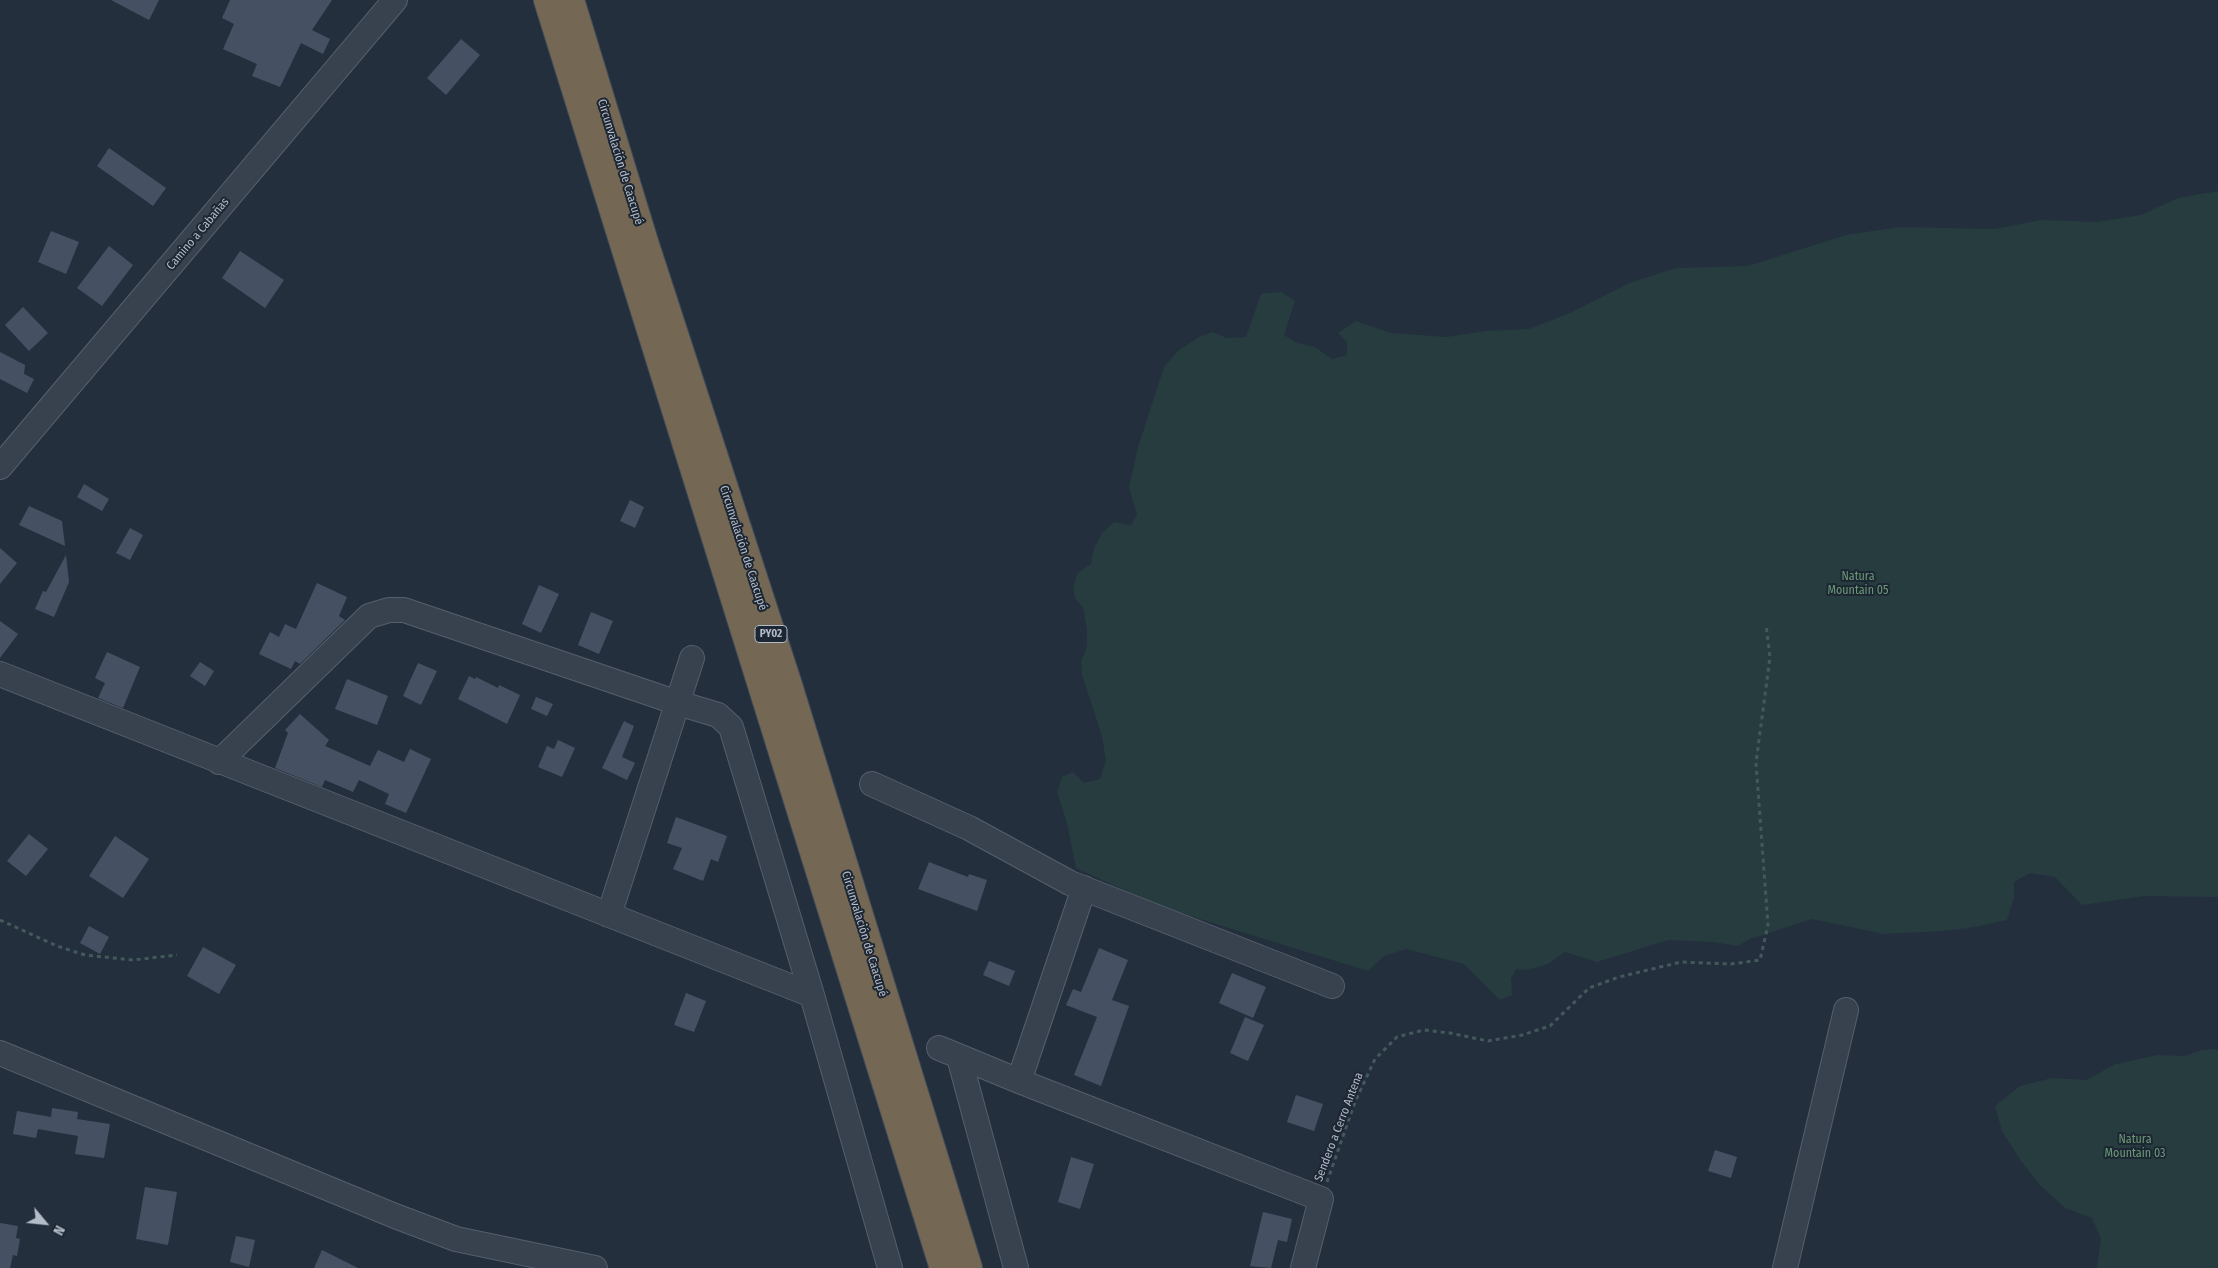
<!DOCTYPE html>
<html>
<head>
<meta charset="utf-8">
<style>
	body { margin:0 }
	#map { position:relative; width:2218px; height:1268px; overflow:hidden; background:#242f3e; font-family:"Fira Sans Condensed",sans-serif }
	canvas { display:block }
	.north { position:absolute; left:20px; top:1198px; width:50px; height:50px; -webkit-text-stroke:4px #1d2633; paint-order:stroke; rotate:118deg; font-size:14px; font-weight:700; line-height:20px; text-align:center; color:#b4bcc9 }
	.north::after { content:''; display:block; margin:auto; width:18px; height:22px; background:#b4bcc9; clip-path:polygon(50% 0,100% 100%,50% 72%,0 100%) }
</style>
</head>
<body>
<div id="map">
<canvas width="2218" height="1268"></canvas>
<div class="north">N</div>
</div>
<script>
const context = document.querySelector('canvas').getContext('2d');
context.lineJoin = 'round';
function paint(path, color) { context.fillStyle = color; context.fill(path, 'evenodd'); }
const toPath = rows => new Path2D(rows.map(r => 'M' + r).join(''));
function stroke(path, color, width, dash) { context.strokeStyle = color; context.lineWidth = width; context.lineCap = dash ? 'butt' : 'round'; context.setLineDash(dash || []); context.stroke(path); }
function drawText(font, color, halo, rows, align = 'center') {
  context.font = font + ' "Fira Sans Condensed",sans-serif'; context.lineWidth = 4; context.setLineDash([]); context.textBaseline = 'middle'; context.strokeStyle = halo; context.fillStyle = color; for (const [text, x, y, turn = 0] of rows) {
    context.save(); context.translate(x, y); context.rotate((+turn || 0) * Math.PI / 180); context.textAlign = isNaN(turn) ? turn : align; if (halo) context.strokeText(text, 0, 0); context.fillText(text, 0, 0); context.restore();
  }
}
paint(toPath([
	[2218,191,2218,897,2145,896,2082,905,2055,877,2030,873,2014,882,2014,897,2007,920,1975,927,1943,931,1884,934,1812,919,1750,939,1738,946,1713,942,1668,940,1597,962,1565,952,1548,964,1527,970,1516,969,1511,979,1512,995,1500,1000,1464,964,1406,949,1384,956,1368,971,1161,907,1076,868,1067,823,1057,792,1062,777,1073,772,1084,783,1100,779,1106,761,1102,736,1082,675,1081,662,1087,646,1087,630,1083,608,1075,598,1073,586,1078,573,1091,564,1094,548,1102,533,1114,522,1131,525,1137,515,1129,488,1138,447,1164,367,1179,350,1199,337,1213,332,1226,338,1246,337,1261,294,1281,292,1295,301,1284,335,1297,343,1315,347,1332,359,1347,355,1347,342,1338,333,1356,321,1391,333,1446,337,1485,331,1529,329,1570,313,1629,283,1676,268,1748,266,1846,235,1900,227,1995,229,2041,220,2097,222,2141,215,2178,198],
	[2218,1049,2218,1268,2097,1268,2101,1239,2092,1218,2065,1208,2040,1185,2021,1161,2002,1131,1995,1106,2020,1086,2052,1078,2086,1080,2116,1064,2158,1055,2185,1056,2202,1050]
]), '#263c3f');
paint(toPath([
	[111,0,159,0,149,20],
	[230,0,332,0,312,30,330,39,323,54,301,43,280,87,252,76,257,64,223,49,234,24,222,18],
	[461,39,480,55,446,95,427,78],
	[109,148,166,188,153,206,97,166],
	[51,231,79,242,66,274,38,262],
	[109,246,133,265,102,306,77,288],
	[240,251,284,280,265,308,222,278],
	[23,307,48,333,29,351,5,325],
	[0,352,25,365,24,374,34,379,27,393,0,379],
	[84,484,109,499,102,511,77,497],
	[630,500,644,507,635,528,620,521],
	[29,506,62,521,65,546,19,525],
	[130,528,143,535,130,560,116,553],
	[0,548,17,563,0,584],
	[66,555,69,582,54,617,35,609,43,591,46,592],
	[317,583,347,597,339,616,345,620,300,664,295,661,291,669,259,654,270,632,279,637,285,624,296,629],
	[539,585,559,594,541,633,522,624],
	[591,612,613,621,599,654,578,645],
	[0,621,18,634,0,658],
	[107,652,140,667,123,708,98,698,105,683,95,678],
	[200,662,214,671,205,686,190,676],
	[418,663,437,671,421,705,403,696],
	[469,676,475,679,476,677,498,688,499,685,520,695,507,724,458,699],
	[347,679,388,696,377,725,335,709],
	[536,697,553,704,547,716,531,709],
	[300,714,329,740,325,746,370,766,378,750,404,762,410,749,431,759,406,813,385,804,389,794,359,780,353,792,325,780,322,787,275,768,288,733,285,730],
	[624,721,634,726,622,757,635,763,627,780,602,768],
	[558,740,575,748,562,777,538,767,547,746,554,749],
	[676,817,727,836,718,862,711,859,703,881,673,869,682,848,667,843],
	[29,834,48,849,26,876,7,861],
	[115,836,149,859,123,898,89,876],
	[929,862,968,877,969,874,987,880,977,911,918,889],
	[89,926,109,937,100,954,80,943],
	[203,947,236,965,219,994,187,976],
	[1099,948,1128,960,1112,1000,1129,1006,1101,1086,1074,1075,1097,1017,1066,1005,1073,989,1081,992],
	[989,961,1015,971,1009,986,983,975],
	[1232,973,1266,987,1253,1018,1219,1003],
	[686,993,706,1001,694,1032,674,1025],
	[1245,1017,1264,1025,1248,1061,1230,1053],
	[1296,1095,1323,1104,1314,1131,1287,1122],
	[52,1108,78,1112,77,1119,110,1124,104,1158,75,1154,78,1136,38,1129,36,1138,13,1134,17,1111,51,1117],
	[1715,1150,1737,1157,1731,1178,1708,1171],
	[1071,1157,1094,1164,1080,1209,1058,1202],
	[145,1187,177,1192,168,1245,136,1239],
	[1263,1212,1292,1219,1287,1242,1278,1240,1271,1268,1250,1266],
	[0,1223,18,1226,16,1238,20,1239,17,1256,13,1255,10,1268,0,1268],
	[236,1236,255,1240,249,1267,230,1262],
	[322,1250,358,1268,314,1268]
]), '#455162');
const minor = toPath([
	[0,467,395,0],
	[0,674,812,995],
	[219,762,369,616,389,610,404,610,678,703,718,715,731,727,812,995,890,1268],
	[872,784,969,828,1070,883,1332,986],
	[609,915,692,658],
	[939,1048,1019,1081,1321,1199,1303,1268],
	[0,1053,395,1216,456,1239,595,1268],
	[959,1057,1016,1268],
	[1019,1081,1084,888],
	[1785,1268,1846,1010]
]);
const highway = toPath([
	[548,0,944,1268],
	[570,0,644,242,787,682,968,1268]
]);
stroke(minor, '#565f6c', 26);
stroke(highway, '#434c59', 30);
stroke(toPath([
	[0,920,57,946,85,955,133,960,177,955],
	[1327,1182,1355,1102,1375,1059,1397,1037,1424,1030,1450,1033,1488,1041,1522,1035,1550,1026,1589,988,1619,977,1681,962,1731,964,1760,960,1768,925,1756,763,1770,657,1766,625]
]), '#44595c', 3, [4, 4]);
stroke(minor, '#38414e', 24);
stroke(highway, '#746855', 28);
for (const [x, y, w] of [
	[771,634,32]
]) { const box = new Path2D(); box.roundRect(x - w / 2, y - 8.5, w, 17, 4); context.fillStyle = '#1d2633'; context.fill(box); stroke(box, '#b4bcc9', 1); }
drawText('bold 11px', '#b4bcc9', null, [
	["PY02",771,634]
]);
drawText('12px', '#b4bcc9', '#1d2633', [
	["Circunvalación de Caacupé",620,162,73],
	["Camino a Cabañas",198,234,-50],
	["Circunvalación de Caacupé",743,548,72],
	["Circunvalación de Caacupé",864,934,73],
	["Sendero a Cerro Antena",1339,1127,-69]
]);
drawText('12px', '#6b9a76', '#1d2633', [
	["Natura",1858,577],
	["Mountain 05",1858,591],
	["Natura",2135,1140],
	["Mountain 03",2135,1154]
]);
</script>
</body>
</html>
